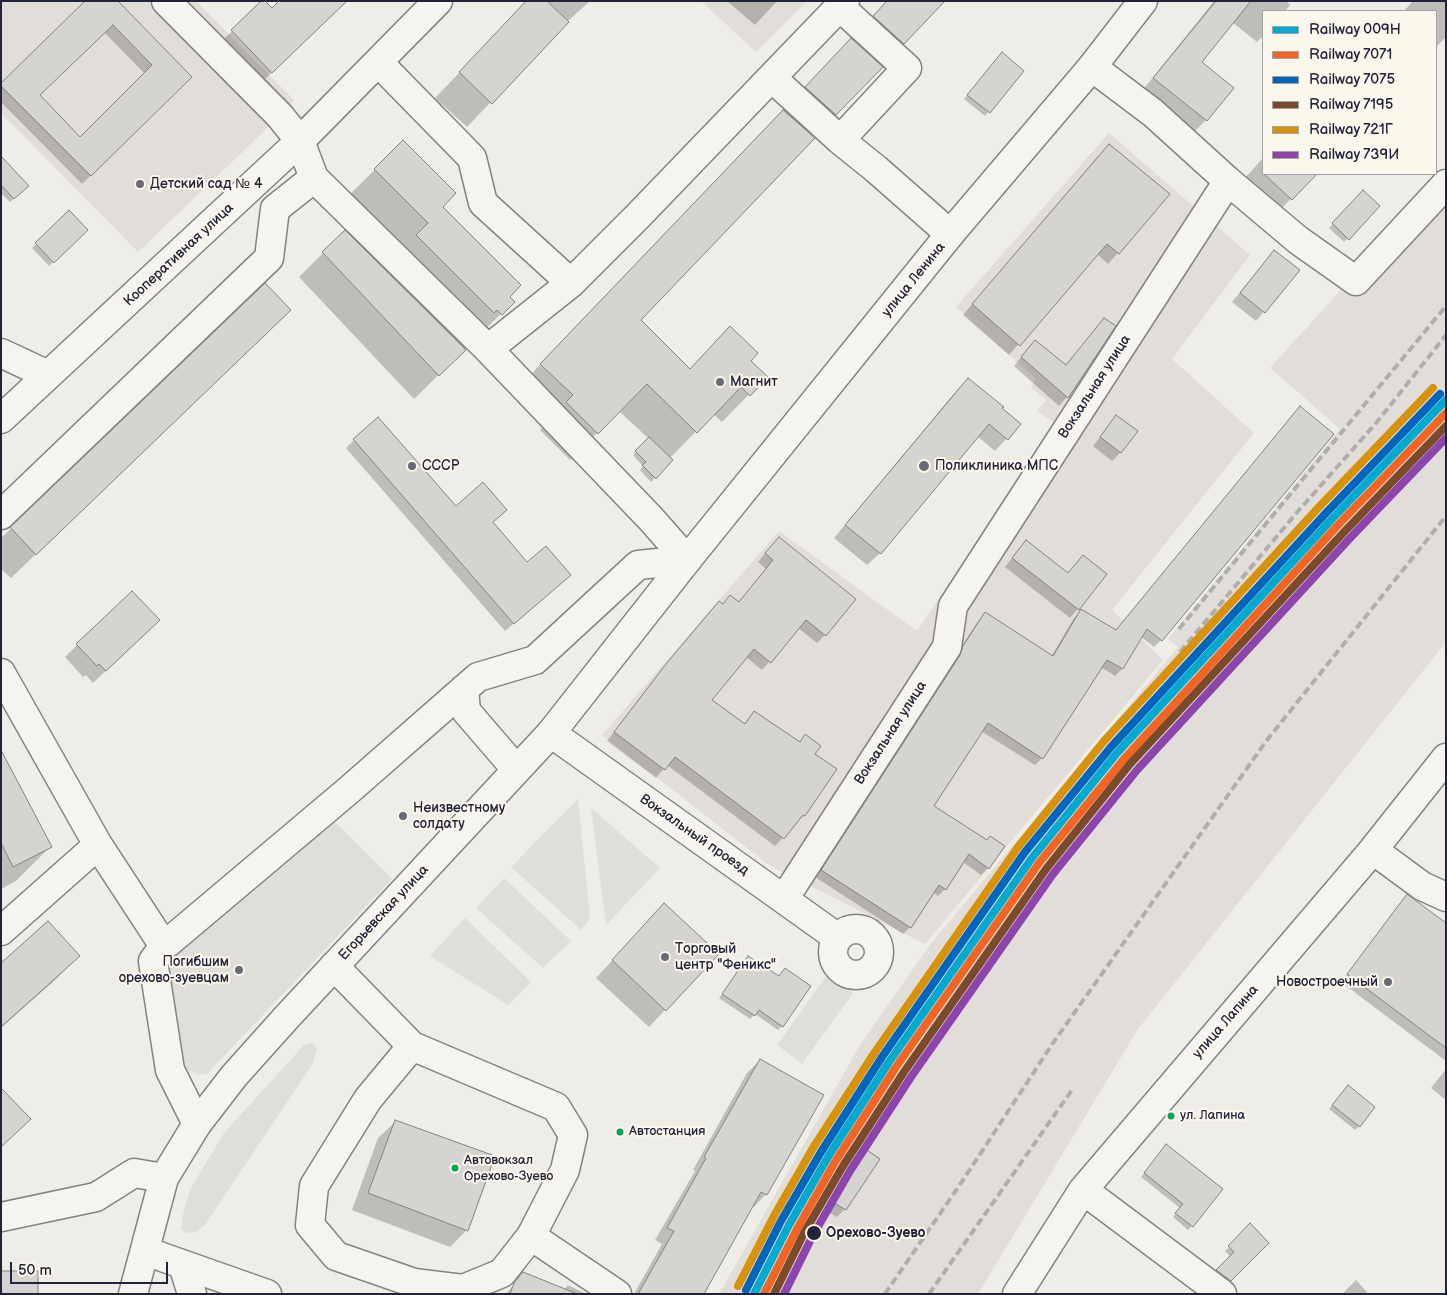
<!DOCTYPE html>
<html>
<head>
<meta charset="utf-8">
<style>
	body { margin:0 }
	#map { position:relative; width:1447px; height:1295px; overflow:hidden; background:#efede8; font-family:"Balsamiq Sans",sans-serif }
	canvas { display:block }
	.frame { position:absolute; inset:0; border:2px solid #22223b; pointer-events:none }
	.legend { position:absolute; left:1262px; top:10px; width:175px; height:165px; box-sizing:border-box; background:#fbf7ec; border:1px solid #a4a2a5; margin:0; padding:6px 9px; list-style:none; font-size:15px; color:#22223b }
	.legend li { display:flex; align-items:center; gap:10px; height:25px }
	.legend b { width:25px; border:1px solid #a4a2a5 }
	.scale { position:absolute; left:10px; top:1262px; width:158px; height:22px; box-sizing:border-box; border:2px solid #22223b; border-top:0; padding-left:6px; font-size:15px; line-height:18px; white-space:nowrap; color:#22223b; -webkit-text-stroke:4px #fbf7ec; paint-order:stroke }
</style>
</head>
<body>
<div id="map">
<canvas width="1447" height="1295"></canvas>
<div class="frame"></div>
<ul class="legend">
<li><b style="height:6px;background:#00a9ce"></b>Railway 009Н</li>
<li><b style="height:6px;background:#f26522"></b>Railway 7071</li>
<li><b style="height:6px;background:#0065bd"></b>Railway 7075</li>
<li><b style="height:6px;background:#7a4b2a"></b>Railway 7195</li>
<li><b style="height:6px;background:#d79209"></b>Railway 721Г</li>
<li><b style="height:6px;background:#8e44ad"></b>Railway 739И</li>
</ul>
<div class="scale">50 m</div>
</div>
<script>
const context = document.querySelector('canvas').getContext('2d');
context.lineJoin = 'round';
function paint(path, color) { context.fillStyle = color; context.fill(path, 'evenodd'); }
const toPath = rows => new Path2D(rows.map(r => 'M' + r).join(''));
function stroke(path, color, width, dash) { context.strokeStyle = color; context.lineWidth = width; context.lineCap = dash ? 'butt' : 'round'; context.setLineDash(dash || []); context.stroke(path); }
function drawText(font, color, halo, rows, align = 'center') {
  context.font = font + ' "Balsamiq Sans",sans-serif'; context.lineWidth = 4; context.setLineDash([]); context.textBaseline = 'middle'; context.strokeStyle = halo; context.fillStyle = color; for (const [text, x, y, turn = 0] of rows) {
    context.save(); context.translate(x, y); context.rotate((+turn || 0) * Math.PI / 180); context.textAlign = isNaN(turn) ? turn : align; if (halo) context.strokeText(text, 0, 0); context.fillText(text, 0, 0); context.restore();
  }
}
paint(toPath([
	[1,1,196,1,294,100,280,116,138,252,1,113],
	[701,1,807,1,756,52],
	[1109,133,1250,255,1172,359,1254,433,1112,610,1163,660,925,944,769,865,602,735,779,531,917,631,1056,424,1037,411,1046,400,1031,387,1036,379,956,307],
	[1446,174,1446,642,1138,1029,978,1294,719,1294,860,1045,929,946,1178,647,1168,639,1340,429,1270,368]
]), '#e1ded9');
paint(toPath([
	[578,799,590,919,581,930,511,867],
	[591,808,660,868,606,925],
	[328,815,392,879,207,1074,199,1075,189,1071,183,1063,168,972,174,952],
	[504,878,571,941,543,968,476,908],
	[465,918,531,982,508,1005,430,956],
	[827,975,853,993,802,1064,777,1045],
	[312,1043,317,1049,312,1065,205,1225,196,1232,188,1233,181,1230,184,1209,191,1188,224,1133,305,1044]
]), '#e0ded9');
paint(toPath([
	[87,1,190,77,82,184,1,102,1,85],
	[104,32,145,74,80,139,38,95],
	[263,1,272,10,345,1,264,80,224,39],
	[528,1,590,1,569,20,467,127,435,98],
	[727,1,777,1,755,25],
	[887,1,943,1,639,320,689,370,703,355,749,361,766,377,722,422,713,414,670,458,672,460,651,482,640,470,643,466,633,455,649,439,619,411,570,460,540,430,547,423,514,392],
	[1214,1,1286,1,1290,5,1285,11,1263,11,1263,36,1257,42,1232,22,1200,62,1232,88,1206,120,1189,137,1138,96],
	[1413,1,1446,1,1446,37,1436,47,1436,11,1404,11],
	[998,58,1022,71,985,116,964,99],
	[403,142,441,207,513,302,414,399,299,277,323,253,383,269,394,258,340,204],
	[1099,155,1118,253,1108,264,1097,254,1009,355,963,315],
	[1263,158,1263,174,1315,174,1278,212,1244,179],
	[1,165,27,186,10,202,1,193],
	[1363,192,1378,206,1344,242,1329,228],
	[69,212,86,230,49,266,32,248],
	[1274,251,1298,270,1256,321,1232,302],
	[265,285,265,334,11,578,1,569,1,538],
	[1104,319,1114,326,1067,397,1059,406,1014,366,1027,350,1065,366],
	[968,379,1020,424,995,451,977,436,880,553,867,565,834,538,956,391],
	[1293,415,1332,434,1161,640,1154,647,1141,637,1122,669,1115,676,1101,667,1042,758,1035,765,981,731,933,806,988,868,981,875,963,862,945,889,938,896,933,892,910,927,903,934,815,877,953,664,956,655,978,621,985,614,1051,657,1074,618,1081,611,1115,631],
	[1116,417,1121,452,1112,461,1093,446],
	[354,440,456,508,498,518,492,523,527,564,561,583,505,631,346,448],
	[771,546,825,635,817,643,798,628,762,670,746,657,711,700,743,725,754,712,798,743,805,736,804,815,775,846,667,765,656,778,607,741,658,674,711,610,719,602,722,605,738,603,766,569,758,562],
	[1018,550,1067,574,1083,557,1106,575,1070,618,1005,567],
	[146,633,93,683,86,675,83,677,65,657,77,645],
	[1,752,50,847,16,881,1,889],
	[1400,903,1446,1004,1446,1061,1341,982],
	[648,922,665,1010,649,1027,596,978],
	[79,956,53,982,1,1028,1,965],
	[745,961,778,978,782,1026,778,1030,755,1014,750,1019,719,998],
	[760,1060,766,1194,754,1207,752,1206,702,1294,634,1294,662,1244,655,1240,695,1171,693,1170,747,1073],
	[1446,1069,1446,1100,1431,1088],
	[1344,1091,1359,1126,1355,1130,1329,1109],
	[395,1122,467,1230,450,1247,352,1210,378,1138],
	[864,1149,845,1209,837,1217,824,1210,856,1158],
	[1163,1150,1192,1226,1188,1230,1173,1217,1180,1208,1141,1177],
	[1250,1225,1268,1243,1226,1284,1214,1275,1231,1257,1225,1251],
	[523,1273,564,1290,568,1285,586,1294,506,1294],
	[1356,1280,1367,1292,1366,1294,1342,1294]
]), '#0003');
const building = toPath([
	[85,1,118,1,192,77,91,176,1,86,1,83,85,1],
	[113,25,152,65,80,137,40,95,113,25],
	[261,1,265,1,272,8,279,1,347,1,272,73,231,30,261,1],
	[526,1,547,1,569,22,492,104,459,72,526,1],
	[887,1,945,1,904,44,873,16,887,1],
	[1216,1,1251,1,1202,62,1234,88,1207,121,1153,78,1216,1],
	[851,38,883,67,836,115,805,87,851,38],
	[1002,52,1024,71,990,113,967,95,1002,52],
	[783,110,815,138,641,320,690,369,730,326,758,353,751,361,768,377,750,396,741,387,697,433,647,384,598,434,566,402,573,395,540,364,783,110],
	[403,140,456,193,443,207,521,285,510,297,515,302,502,315,497,310,494,313,416,235,428,223,374,169,403,140],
	[1109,144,1170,194,1119,254,1107,244,1020,346,972,304,1109,144],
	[1,156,29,186,14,199,1,185,1,156],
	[1264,174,1317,174,1292,200,1264,174],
	[1363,190,1380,206,1349,240,1332,223,1363,190],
	[69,210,88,230,54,263,35,243,69,210],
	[345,230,466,350,439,376,322,252,345,230],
	[1274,250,1300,270,1265,313,1240,293,1274,250],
	[265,283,291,310,36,555,10,527,265,283],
	[1104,318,1116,326,1068,398,1021,357,1035,340,1066,365,1104,318],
	[968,378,1004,407,1002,408,1021,424,1008,440,989,424,881,554,845,525,968,378],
	[1300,406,1334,434,1162,641,1147,629,1123,669,1107,660,1043,759,988,723,934,806,987,840,990,836,1005,846,989,869,969,854,946,890,939,885,911,928,821,870,960,655,963,646,985,612,1053,656,1081,609,1116,630,1300,406],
	[1116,415,1138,431,1121,453,1100,437,1116,415],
	[378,417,456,506,483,482,507,510,493,522,527,562,546,546,571,575,514,624,353,439,378,417],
	[649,437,673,460,656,479,642,465,646,462,635,451,649,437],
	[779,537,856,599,826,636,806,620,771,663,754,649,712,700,745,724,754,711,800,742,805,734,821,746,815,754,837,769,805,816,803,815,784,839,675,757,665,770,614,732,666,664,719,601,723,604,730,595,739,602,773,560,765,553,779,537],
	[1026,540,1068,573,1083,555,1107,574,1079,610,1012,558,1026,540],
	[132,591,160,620,106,671,99,664,97,666,76,644,132,591],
	[1,750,52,847,13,867,1,843,1,750],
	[1407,894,1446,923,1446,1048,1347,974,1407,894],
	[664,903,719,954,666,1011,612,960,664,903],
	[48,921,80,956,1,1027,1,963,48,921],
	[748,956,779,976,785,968,811,986,783,1027,759,1010,755,1016,722,994,748,956],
	[760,1059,824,1095,767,1195,761,1192,704,1294,638,1294,674,1231,667,1228,706,1158,704,1157,760,1059],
	[1348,1085,1375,1107,1360,1127,1332,1105,1348,1085],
	[1,1088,31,1119,1,1147,1,1088],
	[395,1120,495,1156,468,1231,368,1193,395,1120],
	[1166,1144,1223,1189,1193,1227,1175,1213,1183,1204,1144,1173,1166,1144],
	[864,1148,880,1159,846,1210,831,1201,864,1148],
	[1250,1223,1269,1243,1231,1281,1216,1270,1234,1252,1228,1246,1250,1223],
	[1,1271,38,1271,38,1294,1,1294,1,1271],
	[523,1272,575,1293,575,1294,510,1294,514,1283,523,1272]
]);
paint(building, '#d6d4d1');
stroke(building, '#838284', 1);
const minor = toPath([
	[166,1,280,116,300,141,314,178,488,349,652,520,687,560],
	[840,7,907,68,840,140],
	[378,62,472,158,483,203,571,283],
	[772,78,840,140,876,169,950,234],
	[1228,181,1298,240,1356,281,1446,184],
	[488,349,571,283,638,216,845,1],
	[1,353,48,375],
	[1,419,300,141,438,1],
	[1,515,269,258,275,209,314,178],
	[1,673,98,845,164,946],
	[464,689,466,711,516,769],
	[551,733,838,938],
	[1373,850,1422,886,1446,897],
	[784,899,947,647,953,606,1228,181,1153,113,1092,67],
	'833 952a23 23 0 1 1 46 0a23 23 0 1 1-46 0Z',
	[1,931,98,845],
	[334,966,412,1046,556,1107,573,1135,565,1170,531,1236,502,1273,463,1289,414,1283,336,1256,310,1225,314,1186,368,1099,412,1046],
	[197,1124,170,1070,153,961,164,946,349,790,478,677,535,660,638,565,687,560],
	[1083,1190,1222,1294],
	[1,1217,96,1197,134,1173,164,1178],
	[531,1236,617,1294],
	[145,1251,267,1294],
	[183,1265,192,1294],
	[1017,1294,1083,1190,1373,850,1446,758]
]);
const major = toPath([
	[133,1294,164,1178,197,1124,234,1076,286,1018,551,733,687,560,950,234,1092,67,1143,1]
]);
stroke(minor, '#838284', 31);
stroke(major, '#838284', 31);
stroke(minor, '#f5f4f0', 28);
stroke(major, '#f5f4f0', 28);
stroke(toPath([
	[1179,629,1446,306],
	[1180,652,1299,510,1377,422,1446,335],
	[885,1294,963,1180,1053,1043,1267,740,1446,516],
	[929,1294,1072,1090]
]), '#afaeae', 4, [8, 4]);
stroke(toPath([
	[754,1294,789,1225,828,1157,889,1062,1032,858,1117,753,1332,519,1446,400]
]), '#00a9ce', 8);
stroke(toPath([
	[764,1294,797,1229,835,1162,896,1067,1039,863,1124,759,1338,525,1446,413]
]), '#f26522', 8);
stroke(toPath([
	[746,1290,781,1221,821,1152,882,1057,1025,852,1111,747,1326,513,1440,394]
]), '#0065bd', 8);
stroke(toPath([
	[774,1294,804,1233,843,1166,904,1072,1046,869,1130,764,1345,531,1446,426]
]), '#7a4b2a', 8);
stroke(toPath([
	[738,1286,774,1216,813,1148,875,1052,1018,847,1104,741,1319,507,1433,388]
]), '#d79209', 8);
stroke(toPath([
	[784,1294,812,1237,850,1171,911,1077,1053,874,1137,770,1351,537,1446,438]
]), '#8e44ad', 8);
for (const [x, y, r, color] of [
	[140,184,5,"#6a6978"],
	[720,382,5,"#6a6978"],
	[412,466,5,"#6a6978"],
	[924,466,6,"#6a6978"],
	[403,816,5,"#6a6978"],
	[665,957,5,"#6a6978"],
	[239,970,5,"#6a6978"],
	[1388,982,5,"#6a6978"],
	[1171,1116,4.5,"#00a651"],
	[620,1132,4.5,"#00a651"],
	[455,1168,4.5,"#00a651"],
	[814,1233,8,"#22223b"]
]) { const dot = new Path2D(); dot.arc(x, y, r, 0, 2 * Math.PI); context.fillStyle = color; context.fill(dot); stroke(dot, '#fbf7ec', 2); }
drawText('13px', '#22223b', '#fbf7ec', [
	["ул. Лапина",1180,1116],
	["Автостанция",629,1132],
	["Автовокзал",464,1161],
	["Орехово-Зуево",464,1177]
], 'left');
drawText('14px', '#22223b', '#fbf7ec', [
	["Детский сад № 4",150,184],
	["Магнит",730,382],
	["СССР",422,466],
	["Поликлиника МПС",935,466],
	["Неизвестному",413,808],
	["солдату",413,824],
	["Торговый",675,949],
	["центр \"Феникс\"",675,965],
	["Погибшим",229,962,"right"],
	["орехово-зуевцам",229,978,"right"],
	["Новостроечный",1378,982,"right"]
], 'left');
drawText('14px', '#22223b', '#fbf7ec', [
	["Кооперативная улица",179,255,-43],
	["улица Ленина",914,280,-51],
	["Вокзальная улица",1095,387,-57],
	["Вокзальная улица",891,733,-57],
	["Вокзальный проезд",694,835,35],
	["Егорьевская улица",384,913,-47],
	["улица Лапина",1226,1022,-49]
]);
drawText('bold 14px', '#22223b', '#fbf7ec', [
	["Орехово-Зуево",826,1233]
], 'left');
</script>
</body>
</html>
